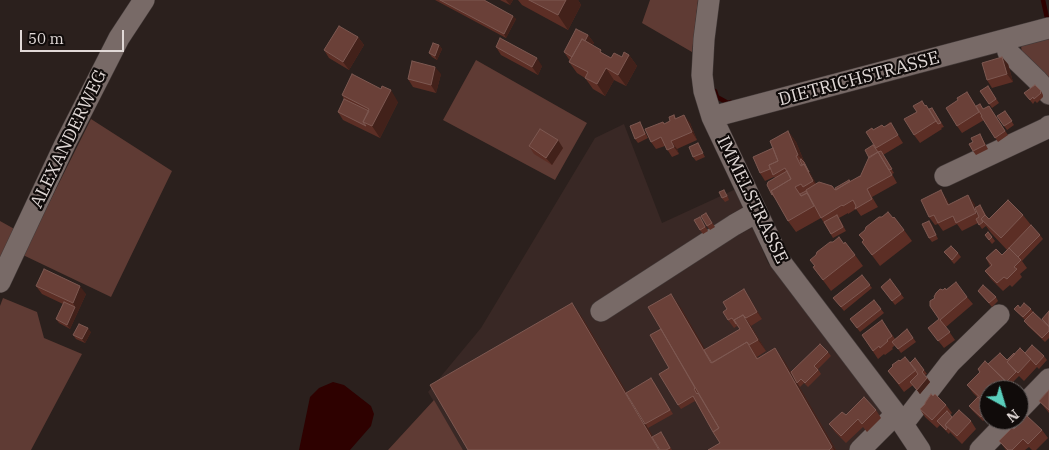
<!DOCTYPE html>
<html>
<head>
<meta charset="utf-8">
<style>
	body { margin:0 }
	#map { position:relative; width:1049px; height:450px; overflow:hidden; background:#2b201d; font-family:"IBM Plex Serif",serif }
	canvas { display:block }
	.north { position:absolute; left:979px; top:380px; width:50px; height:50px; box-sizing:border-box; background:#100b0a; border:1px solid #645d5c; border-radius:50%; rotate:141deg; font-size:14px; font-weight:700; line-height:20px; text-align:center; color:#e1d9d7 }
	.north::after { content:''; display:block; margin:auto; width:18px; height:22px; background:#5acebc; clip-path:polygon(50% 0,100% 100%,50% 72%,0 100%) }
	.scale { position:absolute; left:20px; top:30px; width:104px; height:22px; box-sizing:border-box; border:2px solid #e1d9d7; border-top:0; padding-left:6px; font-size:15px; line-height:18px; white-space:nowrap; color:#e1d9d7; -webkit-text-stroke:4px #100b0a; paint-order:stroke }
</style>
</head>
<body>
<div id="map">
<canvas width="1049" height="450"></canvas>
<div class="north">N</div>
<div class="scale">50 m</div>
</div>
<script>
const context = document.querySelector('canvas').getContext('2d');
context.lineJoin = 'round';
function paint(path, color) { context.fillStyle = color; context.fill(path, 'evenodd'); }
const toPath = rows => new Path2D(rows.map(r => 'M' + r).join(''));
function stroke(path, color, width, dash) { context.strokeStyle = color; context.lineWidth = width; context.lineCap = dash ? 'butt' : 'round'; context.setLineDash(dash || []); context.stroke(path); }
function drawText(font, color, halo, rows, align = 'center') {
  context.font = font + ' "IBM Plex Serif",serif'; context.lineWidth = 4.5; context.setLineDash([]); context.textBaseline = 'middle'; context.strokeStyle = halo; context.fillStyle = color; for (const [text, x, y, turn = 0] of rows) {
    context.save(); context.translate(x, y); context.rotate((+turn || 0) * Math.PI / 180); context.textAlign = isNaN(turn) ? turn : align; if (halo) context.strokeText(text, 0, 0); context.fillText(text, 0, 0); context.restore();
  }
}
paint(toPath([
	[624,124,662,223,736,189,768,263,888,417,855,450,463,450,428,392,481,328,595,138]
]), '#392825');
paint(toPath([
	[650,0,698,0,692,52,642,23],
	[1049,38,1049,81,1022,53,1021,46],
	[476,60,587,123,555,180,443,120],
	[91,119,172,171,111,297,23,255],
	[0,221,18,231,0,269],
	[3,298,37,312,44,338,82,354,31,450,0,450,0,306],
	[434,400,463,450,388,450]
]), '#5f3b34');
paint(toPath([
	[333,382,344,385,371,406,374,414,371,426,350,450,299,450,310,397,319,388]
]), '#2e0100');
stroke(toPath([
	[1043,0,1047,18],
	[715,91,717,97,728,103,731,102]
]), '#2e0100', 4.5);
const minor = toPath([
	[709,0,704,39,702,75,704,91,712,117,780,261,896,414,920,450],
	[1005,40,1008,52,1037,80,1049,94],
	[712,117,1049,28],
	[945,176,1047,128,1049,126],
	[0,282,65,144,119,38,144,0],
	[601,311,734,225,757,212],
	[1019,410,1049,379],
	[903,424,950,363,999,315],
	[860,450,896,414],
	[980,450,1009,420]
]);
stroke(minor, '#443b3a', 22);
stroke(minor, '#786a67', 21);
paint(toPath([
	[435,0,484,0,516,19,506,38],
	[500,0,513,0,510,5],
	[518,0,578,0,581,5,568,30,522,5],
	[588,35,594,43,592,45,604,54,611,58,622,57,629,55,637,66,626,86,614,80,605,96,593,89,585,78,577,73,569,62,570,61,564,52],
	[358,37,364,45,349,70,329,58,324,50],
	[439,45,442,49,437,60,432,57,429,53],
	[496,47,542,66,538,75,501,55],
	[1008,64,1013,82,992,88,987,80],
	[441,74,436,93,413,87,408,79],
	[988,86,999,103,992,108,980,91],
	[1041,91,1043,95,1043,97,1037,103,1035,101,1033,104,1024,93],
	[967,92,976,106,984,109,989,106,1008,135,998,142,984,120,962,133,957,126,958,100],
	[342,95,398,102,380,138,343,120,338,112,344,99],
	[926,106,929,109,932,108,944,127,941,128,942,129,920,143,914,135],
	[1005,111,1014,125,1007,130,997,116],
	[674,115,676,118,690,123,697,140,677,149,679,154,672,157,665,146,656,149,651,142,663,122,665,124,670,121],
	[890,122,903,143,883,155,894,173,892,174,897,183,872,197,878,207,861,216,856,209,848,214,848,213,839,218,846,231,833,238,821,218,796,232,788,221,778,202,772,195,775,178,774,177,765,181,760,173,773,148,788,131,796,142,806,166,816,184,832,186,835,190,850,181,860,177,869,158,873,145,873,130,884,127],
	[642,126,648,138,638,143,635,139],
	[980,134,988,149,976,155,973,151,973,142],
	[698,143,705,157,696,161,693,157],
	[529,146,563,148,552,165,534,154],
	[727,194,729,200,725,202,722,198],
	[946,198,949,204,974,203,975,207,980,205,987,217,989,219,1023,215,1031,225,1040,235,1043,239,1022,261,1027,268,1020,274,1022,277,1012,287,1010,285,1003,291,991,279,985,271,990,266,986,258,1002,255,1007,250,991,233,986,226,982,229,978,223,962,231,957,224,943,231,938,224,935,225,929,217],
	[706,213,715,227,710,230,707,226],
	[893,218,904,230,912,241,880,266,862,242,863,241,859,235],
	[702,221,708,231,703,234,700,230],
	[929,221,932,225,938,239,932,242,929,238],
	[985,235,992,237,995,241,992,244],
	[833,242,844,244,855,255,863,266,831,291,813,267],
	[944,252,958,253,961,257,954,264],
	[862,275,872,288,844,311,833,298],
	[890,279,904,298,895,305,881,287],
	[36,286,86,294,70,329,59,323,56,319,63,304,42,294],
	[946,290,967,297,973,304,946,327,955,340,944,348,928,328,939,319,930,306],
	[978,291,996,297,998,301,992,307],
	[749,297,762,319,751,326,766,351,757,357,758,358,775,348,791,372,828,352,831,356,818,369,821,374,808,387,804,383,800,387,797,383,836,450,708,450,720,443,695,401,681,409,678,405,661,329,681,308,705,350,740,329,737,326,734,328,728,320],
	[874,300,884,313,860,332,850,319],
	[1020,308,1031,309,1033,312,1044,323,1042,319,1049,311,1049,338,1045,342,1027,325,1025,320,1014,309],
	[582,317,627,393,654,382,673,414,648,428,653,437,664,436,672,450,468,450],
	[882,320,895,339,907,329,916,342,901,353,895,345,892,348,893,349,885,355,884,354,878,359,862,335],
	[91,332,85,343,76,339,73,335],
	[1025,353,1044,356,1047,360,1039,369,1037,367,1024,381,1019,376,1010,385,1013,390,989,390,989,416,983,421,972,410,969,406,977,397,973,393,967,385,980,372,978,369,988,364,1007,360,1015,354],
	[915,358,927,374,925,375,930,382,920,394,913,385,904,392,888,371,900,361,910,363],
	[1049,390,1049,413,1045,408,1039,401],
	[946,405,952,413,950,415,952,417,971,421,976,429,962,444,950,432,949,434,940,425,937,428,925,417,920,409],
	[876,410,881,418,867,432,863,427,846,443,835,432,829,424,846,415],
	[1014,429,1042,430,1048,438,1036,450,1032,450,1029,447,1025,450,1006,450,999,441]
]), '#5c2e25');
paint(toPath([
	[506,0,513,0,510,5],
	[566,0,578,0,581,5,568,30,558,15],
	[513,16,516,19,506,38,504,34],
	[588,35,594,43,580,66,575,58],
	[358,37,364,45,349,70,343,62],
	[439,45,442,49,437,60,435,56],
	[629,55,637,66,626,86,618,75],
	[1002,57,1008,64,1013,82,1007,74],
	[537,58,542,66,538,75,532,67],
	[435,67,441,74,436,93,431,85],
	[606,68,614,80,605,96,597,84],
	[391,90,398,102,380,138,372,126],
	[684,115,690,123,697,140,692,132],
	[788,131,796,142,806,166,821,192,813,181,804,162,798,155],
	[558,140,563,148,552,165,546,158],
	[671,141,677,149,679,154,674,147],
	[941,190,946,198,954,213,948,205],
	[968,195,974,203,982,221,976,213],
	[80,286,86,294,70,329,67,325,75,307,73,303],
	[744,289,749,297,762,319,757,312],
	[671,294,681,308,715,366,714,366],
	[572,303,582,317,661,450,659,450],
	[743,315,751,326,766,351,758,340],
	[88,328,91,332,85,343,82,339],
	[775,348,785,362,836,450,834,450,832,447],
	[927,378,930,382,920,394,917,390]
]), '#42211a');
const building = toPath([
	[440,0,484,0,513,16,504,34,440,0],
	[529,0,566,0,558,15,529,0],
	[339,26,358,37,343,62,324,50,339,26],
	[576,29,588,35,585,41,582,39,572,57,564,52,576,29],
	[500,38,537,58,532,67,496,47,500,38],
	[582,39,601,50,600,52,611,58,614,53,622,57,624,52,629,55,618,75,606,68,597,84,585,78,588,72,569,62,582,39],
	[433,43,439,45,435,56,429,53,433,43],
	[1002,57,1007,74,987,80,982,63,1002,57],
	[412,61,435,67,431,85,408,79,412,61],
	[352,74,381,89,382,86,391,90,372,126,363,122,369,109,342,95,352,74],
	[1035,85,1041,91,1040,92,1041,93,1034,99,1033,97,1030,100,1024,93,1035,85],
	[988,86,996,99,989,104,980,91,988,86],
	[967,92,979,112,957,126,946,108,958,100,957,98,967,92],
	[344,99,369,111,363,122,366,126,338,112,344,99],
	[922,101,925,106,926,105,936,121,914,135,904,119,917,112,913,106,922,101],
	[980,104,983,109,989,106,1005,131,995,138,981,116,982,116,976,106,980,104],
	[932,108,941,123,938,124,929,109,932,108],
	[1005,111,1012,121,1004,126,997,116,1005,111],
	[674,115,675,119,684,115,692,132,671,141,674,147,667,150,661,137,651,142,645,129,663,122,664,124,670,121,669,117,674,115],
	[640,122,645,134,635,139,630,126,640,122],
	[891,123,898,135,876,148,866,132,872,128,873,130,882,125,884,127,891,123],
	[540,129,558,140,546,158,529,146,540,129],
	[788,131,798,155,796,156,801,166,804,164,813,181,803,187,801,184,795,187,801,196,807,193,814,206,788,221,771,191,791,179,785,168,773,175,769,165,778,161,770,141,788,131],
	[980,134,985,145,973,151,969,144,973,142,971,138,980,134],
	[698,143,703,153,693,157,689,147,698,143],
	[873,145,878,152,881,151,892,169,889,170,878,152,869,158,865,150,873,145],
	[773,148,778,161,769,165,770,169,760,173,753,157,773,148],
	[878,152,892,175,867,189,872,199,855,209,856,206,853,200,843,206,842,205,821,218,806,190,819,182,832,186,835,190,860,176,860,177,869,157,878,152],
	[801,159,804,162,809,172,804,164,802,165,800,160,801,159],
	[787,171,791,179,771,191,773,194,772,195,767,185,768,182,787,171],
	[849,180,850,181,836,190,835,188,849,180],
	[724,190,727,196,722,198,719,192,724,190],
	[941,190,948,205,968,195,976,213,956,223,953,216,938,223,934,215,929,217,921,200,941,190],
	[806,191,809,196,807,193,801,196,800,194,806,191],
	[1008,200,1023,215,1001,238,981,219,985,215,989,219,1008,200],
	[980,205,985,215,981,219,983,222,979,225,976,219,979,217,975,208,980,205],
	[888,212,893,218,894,217,904,230,872,255,862,242,864,240,859,235,865,230,866,227,879,217,882,217,888,212],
	[706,213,712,223,707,226,701,216,706,213],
	[837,215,843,227,831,234,824,222,837,215],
	[700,217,705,227,700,230,694,220,700,217],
	[929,221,936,235,929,238,922,224,929,221],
	[1031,225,1040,235,1018,257,1009,248,1008,249,1031,225],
	[988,232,992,237,989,240,985,235,988,232],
	[839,237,844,244,845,242,855,255,823,280,813,267,815,266,810,260,816,255,817,252,830,242,833,242,839,237],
	[951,246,958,253,952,260,944,252,951,246],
	[1009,248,1021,260,1014,267,1017,269,1007,279,1004,277,997,283,985,271,992,265,986,258,996,249,1002,255,1009,248],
	[44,269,80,286,73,303,36,286,44,269],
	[862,275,870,285,841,307,833,298,862,275],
	[890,279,901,294,892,301,881,287,890,279],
	[956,282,967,297,940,320,950,332,938,341,928,328,939,319,930,306,930,301,935,298,934,297,936,293,940,289,943,290,945,288,946,290,956,282],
	[983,285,996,297,989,303,978,291,983,285],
	[744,289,757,312,746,318,743,315,734,320,736,323,736,324,732,318,728,320,723,312,727,309,723,302,744,289],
	[671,294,711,363,747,342,757,359,775,348,832,447,829,450,708,450,720,443,713,432,719,428,648,307,671,294],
	[874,300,881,309,857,328,850,319,874,300],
	[64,302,75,307,67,325,56,319,64,302],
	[572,303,659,450,468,450,430,385,572,303],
	[1024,303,1031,309,1023,317,1014,309,1018,305,1020,308,1024,303],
	[1049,311,1049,326,1042,319,1049,311],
	[1033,312,1049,327,1049,331,1042,338,1024,321,1033,312],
	[743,315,758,340,749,345,747,342,712,363,704,350,740,329,734,320,743,315],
	[882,320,892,336,887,340,888,341,880,348,879,346,873,351,862,335,882,320],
	[79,324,88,328,82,339,73,335,79,324],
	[661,329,695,388,694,389,697,394,698,393,719,428,713,432,693,396,678,405,659,374,669,368,650,335,661,329],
	[907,329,913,338,898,349,892,342,907,329],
	[820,344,828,352,814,366,818,370,805,383,801,379,797,383,791,372,820,344],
	[1032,345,1044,356,1036,365,1025,353,1032,345],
	[1020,348,1031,359,1018,373,1007,362,1020,348],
	[1000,353,1007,360,1014,353,1015,354,1007,362,1016,372,1006,382,988,364,1000,353],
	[905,357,916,370,899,384,888,371,893,366,892,365,899,360,900,361,905,357],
	[915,358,924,370,922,372,927,378,917,390,910,382,918,374,910,363,915,358],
	[985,361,1008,383,1002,390,989,390,989,403,988,405,967,385,980,372,978,369,985,361],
	[651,378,670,410,645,424,626,393,651,378],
	[1049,390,1049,410,1039,401,1049,390],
	[931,394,933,396,935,394,946,405,932,420,920,409,925,404,925,403,931,394],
	[864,397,876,410,862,424,858,419,841,436,829,424,842,412,846,415,864,397],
	[978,397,989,407,989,409,981,417,969,406,978,397],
	[959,410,971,421,957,436,945,425,959,410],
	[947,411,952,417,945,425,947,428,946,430,937,421,947,411],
	[1027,416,1042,430,1028,444,1023,439,1012,450,1008,450,999,441,1012,428,1014,429,1027,416],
	[661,432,670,448,666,450,660,450,652,437,661,432]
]);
paint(building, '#6a4038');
stroke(building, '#7d5851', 1);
drawText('18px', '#e1d9d7', '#100b0a', [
	["DIETRICHSTRASSE",859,79,-15],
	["ALEXANDERWEG",69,139,-64],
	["IMMELSTRASSE",752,200,64]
]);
</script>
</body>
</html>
